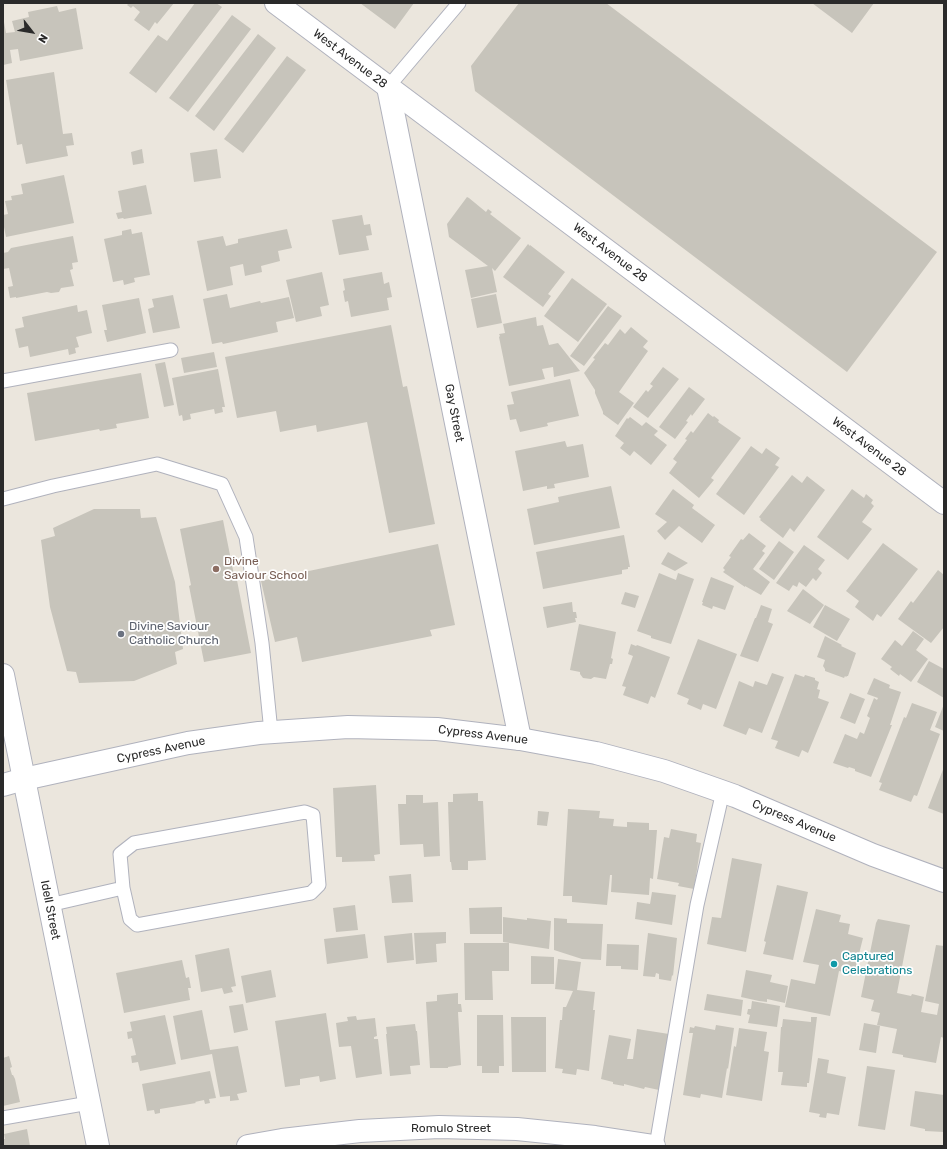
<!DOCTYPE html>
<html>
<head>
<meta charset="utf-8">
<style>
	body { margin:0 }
	#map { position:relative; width:947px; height:1149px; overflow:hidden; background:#ebe6dd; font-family:Rubik,sans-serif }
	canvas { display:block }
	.frame { position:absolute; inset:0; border:4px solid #2a2a2a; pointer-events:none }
	.north { position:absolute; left:12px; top:12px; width:40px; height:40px; -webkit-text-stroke:3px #fff; paint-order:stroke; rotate:121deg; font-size:11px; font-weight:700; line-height:16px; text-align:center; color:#2a2a2a }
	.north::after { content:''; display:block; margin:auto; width:14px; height:18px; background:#2a2a2a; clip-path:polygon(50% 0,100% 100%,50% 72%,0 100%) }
</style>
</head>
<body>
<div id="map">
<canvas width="947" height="1149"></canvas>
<div class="frame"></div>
<div class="north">N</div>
</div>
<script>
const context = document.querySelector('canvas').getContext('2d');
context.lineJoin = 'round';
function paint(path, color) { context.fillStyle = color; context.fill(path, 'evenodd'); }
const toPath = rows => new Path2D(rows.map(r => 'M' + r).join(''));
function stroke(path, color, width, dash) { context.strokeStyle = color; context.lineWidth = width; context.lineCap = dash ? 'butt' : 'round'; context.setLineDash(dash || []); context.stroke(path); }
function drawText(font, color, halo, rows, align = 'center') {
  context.font = font + ' Rubik,sans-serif'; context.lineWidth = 3.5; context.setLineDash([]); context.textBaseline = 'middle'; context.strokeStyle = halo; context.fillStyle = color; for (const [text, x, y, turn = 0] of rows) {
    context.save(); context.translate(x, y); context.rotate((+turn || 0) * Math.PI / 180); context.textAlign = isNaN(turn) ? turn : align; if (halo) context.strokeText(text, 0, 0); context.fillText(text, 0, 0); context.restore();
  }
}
paint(toPath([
	[129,3,174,3,157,24,155,22,149,31,134,20,140,12,133,6,131,8,127,5],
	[195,3,216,3,222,7,156,93,129,73,158,35,167,41],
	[360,3,414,3,395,29],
	[519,3,606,3,937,252,847,372,475,91,471,66],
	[812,3,874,3,852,33],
	[57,6,59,12,76,8,83,49,20,61,18,49,10,50,12,63,3,65,3,22,4,22,6,33,15,32,12,21,29,17,28,12],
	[232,15,251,29,188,112,169,98],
	[258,34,276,48,214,131,195,116],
	[287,56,306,70,243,153,224,139],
	[54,72,63,134,72,133,74,145,66,146,68,156,26,164,22,144,17,145,6,80],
	[142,149,144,163,133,165,131,152],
	[217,149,221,178,194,182,190,153],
	[64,175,74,223,6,237,3,222,3,215,8,214,5,201,12,200,11,196,23,194,21,184],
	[146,185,152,214,124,219,123,218,118,219,116,213,122,212,118,191],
	[467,197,469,198,486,212,488,209,492,212,490,214,521,238,495,271,492,268,497,292,471,298,465,270,488,266,449,237,447,224],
	[362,215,364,225,370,224,372,235,366,236,369,250,339,255,332,220],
	[131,229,132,234,142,232,150,275,134,278,135,282,124,285,123,280,113,282,104,239,122,235,122,231],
	[287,229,292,248,278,251,280,261,261,266,262,272,245,276,243,264,230,267,233,285,207,291,197,241,223,236,226,246,238,243,238,239],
	[73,236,78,262,72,263,73,269,70,270,74,286,61,288,59,292,51,293,47,292,16,298,16,297,10,298,8,287,13,286,9,268,3,269,3,253,8,252,11,248],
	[528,244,530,246,530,245,565,272,548,294,551,296,543,307,503,277],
	[322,272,329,305,320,307,322,316,296,322,286,280],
	[382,272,384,284,389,282,392,297,387,298,389,310,351,317,348,301,345,302,343,291,345,290,343,279],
	[572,278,607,304,578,342,544,316],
	[227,294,230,308,260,301,261,303,289,297,294,318,276,322,278,332,223,344,222,342,212,344,203,299],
	[496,294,502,323,477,328,471,299],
	[173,295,180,328,153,333,148,309,154,307,152,299],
	[139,298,146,333,107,342,104,330,107,330,102,305],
	[77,305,78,312,87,310,92,333,76,337,79,347,75,348,76,353,69,355,68,349,30,357,28,346,19,348,15,329,24,327,22,317],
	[608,306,622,316,584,366,570,356],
	[536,317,537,326,543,325,549,345,558,343,580,371,554,377,553,367,542,369,545,379,509,386,499,337,500,336,499,334,505,333,503,324],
	[391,325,403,387,407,386,435,524,389,533,367,422,317,432,316,425,280,432,276,411,237,418,225,357],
	[631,327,648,341,643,347,648,351,619,392,634,403,618,425,603,414,603,412,595,393,595,390,584,373,595,359,593,358,605,343,608,345,620,329,625,334],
	[214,352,217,367,184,373,181,358],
	[165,362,174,405,164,407,155,364],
	[663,367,679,379,648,418,633,407,646,390,648,392,653,386,650,384],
	[218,369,225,407,222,407,223,412,215,414,214,409,190,414,191,419,183,421,182,415,179,416,172,378],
	[141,373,149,418,116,424,117,428,100,431,99,429,35,441,27,393],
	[570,379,579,416,547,423,548,426,520,432,516,419,510,420,507,405,514,404,511,392],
	[689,387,705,399,692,416,691,414,686,421,688,422,675,439,659,427],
	[708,413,713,417,714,416,719,420,718,422,741,438,711,478,714,480,699,498,669,473,677,462,673,459,687,440,685,439,691,431,693,433],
	[630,417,642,426,646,422,658,431,654,435,667,445,651,465,634,451,630,456,620,448,624,443,615,436,627,418,628,419],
	[565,441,567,447,583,444,589,477,554,484,555,488,547,489,547,486,523,491,515,451],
	[751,446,762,454,766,448,780,458,775,465,779,467,744,515,716,494],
	[792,475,802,483,807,476,825,490,794,532,790,528,783,538,760,520,761,519,759,517],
	[611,486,620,528,534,545,527,509,559,502,558,497],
	[673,489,694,505,692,508,715,525,702,543,679,526,665,540,657,531,667,522,655,514],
	[852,489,864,498,866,494,873,500,871,503,874,506,862,522,872,529,848,560,817,537],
	[94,509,140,509,141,518,156,517,175,582,183,649,175,652,177,664,134,681,79,683,76,672,67,671,50,607,41,540,55,536,53,528],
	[223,520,234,575,236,575,251,653,204,662,189,586,191,585,180,529],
	[749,533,766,546,762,551,765,553,753,569,770,582,761,595,745,586,745,587,723,572,725,570,723,568,731,557,729,556,741,539,743,540],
	[624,535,630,567,628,567,628,569,622,570,622,574,543,589,536,552],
	[779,541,794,552,774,580,759,569],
	[883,543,918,569,881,617,877,614,873,621,855,607,859,601,846,591],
	[438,544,455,625,430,630,432,636,302,662,297,637,275,642,261,581],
	[804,545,825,560,818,569,822,573,816,581,813,578,806,587,799,582,797,587,793,585,789,591,776,583],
	[668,552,688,563,675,571,661,564],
	[938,570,944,575,944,627,931,643,898,619,911,601,913,603],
	[659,573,676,580,678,573,694,579,671,644,651,638,651,636,637,631],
	[711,577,734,586,725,610,713,606,712,609,702,605,703,602,702,602],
	[803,589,824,605,810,624,787,611],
	[625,592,639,596,635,608,621,604],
	[572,602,573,612,576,612,577,618,575,618,576,622,547,628,543,607],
	[761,605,772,609,768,622,773,624,758,662,740,656,755,618,756,618],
	[825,605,850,619,837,641,813,627],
	[579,624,616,632,611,658,613,659,612,664,610,664,606,679,594,677,591,679,583,678,580,674,580,672,570,670],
	[913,631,924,639,916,650,928,659,911,682,900,674,899,676,890,669,892,667,881,659,895,640,902,646],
	[825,636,842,645,841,646,856,653,848,676,847,676,846,677,845,676,844,678,825,671,825,669,823,666,825,660,817,657],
	[698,639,737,654,716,709,703,704,701,710,687,704,689,699,677,694],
	[631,644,636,646,637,645,670,657,655,698,651,696,648,704,623,695,626,687,622,686,633,656,628,654],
	[929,661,944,669,944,698,917,682],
	[772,673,784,677,762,733,749,728,746,735,723,726,739,681,753,687,755,681,767,685],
	[795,674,804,677,805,675,815,678,815,680,819,682,817,689,820,690,818,698,829,702,808,753,802,750,799,757,775,748,778,741,771,739],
	[874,678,890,685,889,688,901,692,890,725,892,725,871,777,855,771,855,769,849,767,848,768,833,763,845,734,857,739,860,732,864,734,870,718,867,716,874,698,877,700,878,698,867,694],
	[850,693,865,699,855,724,840,718],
	[912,703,937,712,930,730,940,734,917,796,914,795,911,802,879,790,882,783,879,782,904,717,906,718],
	[944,704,944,731,935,727],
	[944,767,944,814,928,808],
	[376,785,380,854,374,855,375,861,342,862,342,857,336,857,333,788],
	[478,793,478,801,483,801,486,860,468,861,468,870,452,870,451,862,450,862,448,802,453,802,453,794],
	[406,795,423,795,423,803,438,802,440,856,424,857,423,844,400,845,398,804,406,804],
	[568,809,600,811,599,818,614,819,613,826,627,827,627,822,649,823,649,830,657,830,653,879,650,878,649,895,611,892,612,875,610,875,607,905,572,902,572,896,563,896],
	[538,811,549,812,547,826,537,825],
	[671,829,697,834,696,842,701,843,694,889,678,886,679,883,657,879,664,837,669,838],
	[732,858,762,864,746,952,707,944,712,917,721,918],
	[411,874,413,902,392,903,389,876],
	[777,885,808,892,793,960,763,954,766,942,764,941],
	[652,892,676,895,672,925,635,919,637,902,650,904],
	[355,905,358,930,336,932,333,908],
	[502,907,502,934,470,934,469,908],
	[816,909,841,915,839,922,850,924,848,934,863,938,854,974,839,971,830,1016,785,1007,791,979,815,984,819,965,803,962],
	[503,917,527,920,527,918,551,921,549,949,503,942],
	[554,918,567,919,567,923,603,924,601,960,582,959,554,950],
	[878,919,910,925,897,993,911,996,912,994,924,997,921,1012,937,1015,939,1004,925,1001,936,945,944,946,944,1038,941,1037,936,1063,903,1057,903,1055,892,1053,897,1029,877,1025,880,1013,871,1011,874,1000,861,997,876,923],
	[446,932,446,943,436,944,437,962,416,964,414,933],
	[412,933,414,960,387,963,384,936],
	[648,933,677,938,673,976,672,975,671,981,659,979,659,974,656,973,655,977,643,976],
	[365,934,368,958,327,964,324,939],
	[464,943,509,943,509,971,492,971,493,1000,465,1000],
	[607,944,639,945,638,970,621,969,621,966,606,966],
	[229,948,236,986,231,987,233,992,224,994,222,988,201,992,195,955],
	[531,956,554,957,554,984,531,984],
	[558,959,581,962,577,990,595,992,593,1010,595,1010,589,1071,577,1069,576,1075,562,1073,563,1069,555,1068,560,1020,562,1020,563,1007,566,1007,573,991,555,989],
	[182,960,186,978,189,977,191,988,188,988,190,1000,124,1013,116,973],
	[271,970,276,997,246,1003,241,976],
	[746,970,772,975,770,982,788,986,785,1003,767,999,767,1002,759,1001,741,997],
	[458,993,458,1004,461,1004,462,1012,458,1012,461,1065,448,1067,448,1068,430,1068,426,1002,437,1001,437,995],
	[707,994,743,1000,741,1016,704,1010],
	[752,1001,780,1006,777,1027,748,1023,750,1015,747,1014,748,1009,751,1009],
	[243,1004,248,1030,234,1033,229,1006],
	[202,1010,210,1050,238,1046,247,1092,237,1094,239,1100,230,1101,230,1096,220,1097,212,1054,181,1060,173,1016],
	[326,1013,336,1079,320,1082,319,1076,300,1079,300,1085,285,1087,275,1021],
	[165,1015,176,1064,140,1071,138,1062,132,1063,131,1056,136,1055,132,1038,128,1039,127,1032,132,1031,130,1022],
	[477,1015,503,1015,504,1066,499,1066,499,1073,482,1073,482,1066,477,1066],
	[356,1016,357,1020,375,1018,377,1036,374,1037,374,1039,378,1039,382,1074,356,1078,351,1046,339,1047,336,1023,348,1021,347,1017],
	[511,1017,546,1017,546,1072,512,1072],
	[811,1017,817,1017,809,1083,807,1083,807,1087,781,1085,783,1072,778,1072,781,1027,782,1027,783,1019,811,1022],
	[864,1023,880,1026,876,1053,859,1050],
	[415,1024,416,1031,417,1031,420,1065,410,1066,411,1074,390,1076,386,1034,387,1034,386,1027],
	[716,1025,734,1028,728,1069,727,1068,722,1098,701,1094,700,1098,683,1095,693,1033,689,1033,690,1027,694,1028,695,1026,715,1030],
	[739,1028,767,1032,764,1051,769,1052,762,1101,726,1095,734,1046,736,1047],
	[637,1029,669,1034,659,1090,645,1087,644,1089,624,1084,624,1086,613,1084,613,1082,601,1079,609,1035,631,1039,627,1059,633,1059],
	[9,1056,12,1067,10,1068,12,1075,13,1075,15,1079,20,1102,3,1106,3,1058],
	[818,1058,829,1060,827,1073,846,1077,839,1115,827,1113,826,1118,819,1117,820,1114,809,1112],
	[867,1066,895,1070,885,1130,858,1126],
	[210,1071,216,1098,209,1099,210,1103,205,1104,204,1100,195,1102,196,1103,160,1109,160,1113,155,1114,154,1110,147,1111,142,1084],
	[915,1091,944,1095,944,1132,925,1131,925,1129,910,1126],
	[27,1129,30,1146,3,1146,3,1139,5,1139,4,1134]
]), '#c7c4bb');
const service = toPath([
	[388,87,459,3],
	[3,381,171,350],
	[3,499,53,486,157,464,222,484,246,537,262,643,271,732],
	[49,905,123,888,130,919,137,925,311,893,319,885,313,815,305,812,134,843,120,854,123,888],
	[3,1118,89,1103],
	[656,1146,697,905,723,791]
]);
const minor = toPath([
	[388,87,520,739],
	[3,675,98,1146],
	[248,1146,282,1140,360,1131,439,1127,517,1129,595,1137,654,1146]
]);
const tertiary = toPath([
	[276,3,944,503],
	[3,785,24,779,188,743,259,733,348,727,437,729,520,739,596,753,664,771,735,796,873,855,944,881]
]);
stroke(service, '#b0b2bd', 15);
stroke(minor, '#b0b2bd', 24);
stroke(tertiary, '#b0b2bd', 24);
stroke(service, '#fff', 13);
stroke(minor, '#fff', 22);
stroke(tertiary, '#fff', 22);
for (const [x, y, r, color] of [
	[216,569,4,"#8d6e63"],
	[121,634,4,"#6b7280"],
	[834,964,4,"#0f9aa8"]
]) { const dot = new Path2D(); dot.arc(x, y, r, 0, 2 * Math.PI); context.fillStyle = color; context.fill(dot); stroke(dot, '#fff', 1.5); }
drawText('12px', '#2a2a2a', '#fff', [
	["West Avenue 28",350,59,37],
	["West Avenue 28",610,253,37],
	["Gay Street",454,413,79],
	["West Avenue 28",869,447,37],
	["Cypress Avenue",483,735,7],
	["Cypress Avenue",161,750,-12],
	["Cypress Avenue",794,821,23],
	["Idell Street",50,910,79],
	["Romulo Street",451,1129]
]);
drawText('12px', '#785e54', '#fff', [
	["Divine",224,562],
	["Saviour School",224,576]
], 'left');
drawText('12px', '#5b616d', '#fff', [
	["Divine Saviour",129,627],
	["Catholic Church",129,641]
], 'left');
drawText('12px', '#0d838f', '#fff', [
	["Captured",842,957],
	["Celebrations",842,971]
], 'left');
</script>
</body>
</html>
